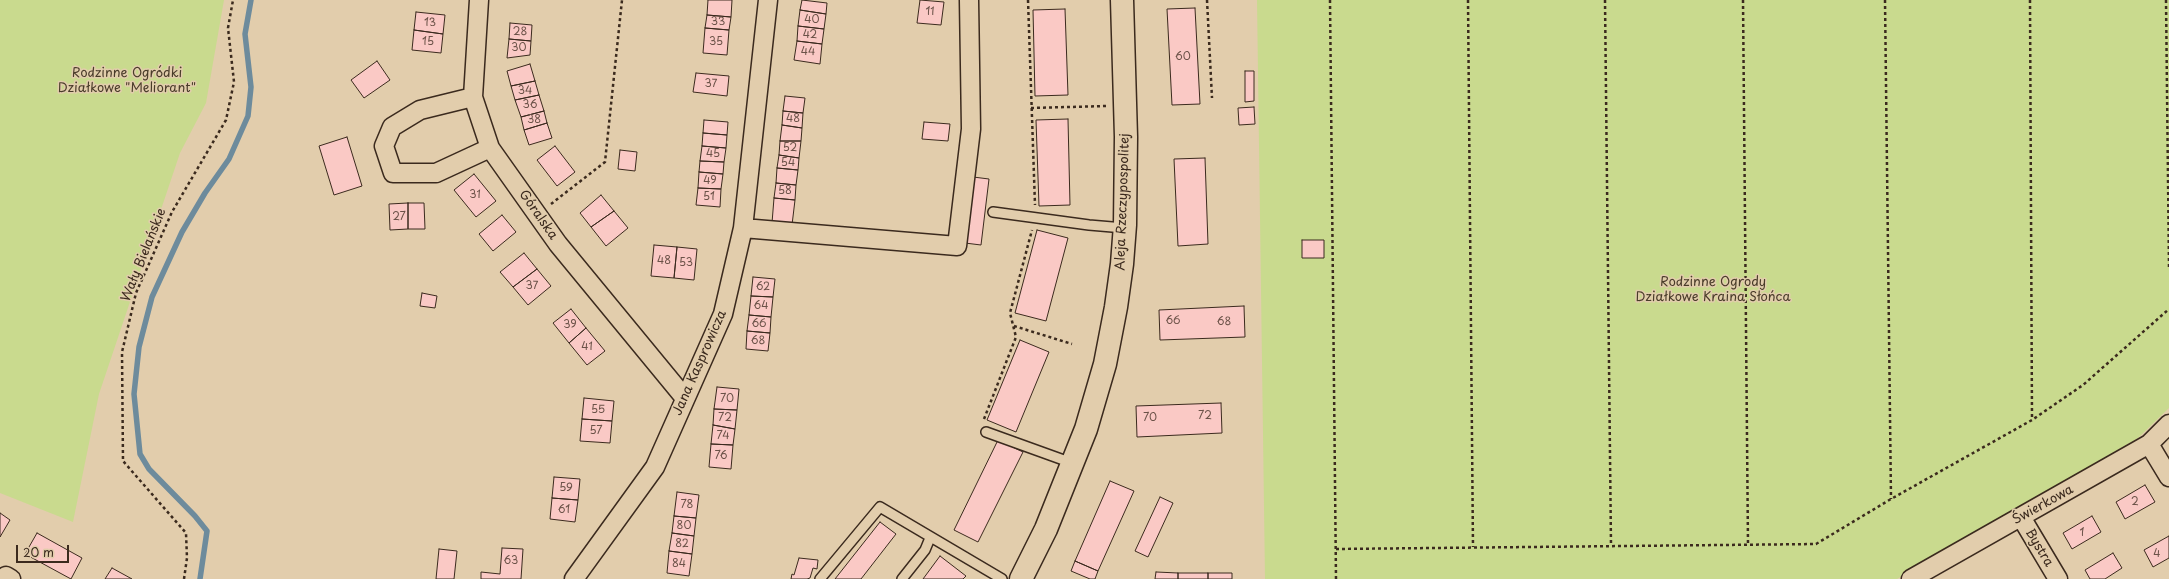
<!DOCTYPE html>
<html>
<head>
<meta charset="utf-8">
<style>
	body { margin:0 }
	#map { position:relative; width:2169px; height:579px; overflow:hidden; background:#e2cdac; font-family:"Playpen Sans",sans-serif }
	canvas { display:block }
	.scale { position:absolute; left:16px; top:545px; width:53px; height:18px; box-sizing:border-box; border:2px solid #3b2a1e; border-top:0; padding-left:5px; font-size:12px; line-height:14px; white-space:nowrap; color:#3b2a1e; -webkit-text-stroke:3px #e2cdac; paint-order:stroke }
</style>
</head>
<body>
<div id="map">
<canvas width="2169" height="579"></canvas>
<div class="scale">20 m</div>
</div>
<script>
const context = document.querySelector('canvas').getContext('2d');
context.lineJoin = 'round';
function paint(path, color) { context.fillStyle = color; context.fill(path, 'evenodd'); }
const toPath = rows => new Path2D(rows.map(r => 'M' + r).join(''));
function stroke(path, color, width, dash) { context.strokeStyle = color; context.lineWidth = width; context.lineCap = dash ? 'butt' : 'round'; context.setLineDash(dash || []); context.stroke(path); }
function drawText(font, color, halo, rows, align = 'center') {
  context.font = font + ' "Playpen Sans",sans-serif'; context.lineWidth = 3; context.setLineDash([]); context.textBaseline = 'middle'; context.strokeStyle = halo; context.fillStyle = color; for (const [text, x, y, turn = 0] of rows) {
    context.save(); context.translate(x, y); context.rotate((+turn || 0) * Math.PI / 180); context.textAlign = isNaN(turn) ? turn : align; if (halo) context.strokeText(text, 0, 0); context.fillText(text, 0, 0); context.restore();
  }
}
paint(toPath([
	[0,0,224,0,206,103,180,153,99,394,73,522,0,493],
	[1257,0,2169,0,2169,408,2138,438,1897,579,1265,579]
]), '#c9da8e');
stroke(toPath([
	[200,579,207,531,195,516,149,469,140,454,134,394,139,347,152,297,182,232,205,193,229,159,248,116,251,87,245,34,251,0]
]), '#6d8b9c', 5.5);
const building = toPath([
	[708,0,732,0,731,17,707,15,708,0],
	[802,0,827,3,826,14,800,10,802,0],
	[920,0,944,2,941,25,917,23,920,0],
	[1195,8,1200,104,1172,105,1167,9,1195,8],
	[1065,9,1068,95,1035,96,1033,10,1065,9],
	[800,10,826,14,824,29,798,26,800,10],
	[416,12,445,15,443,34,414,30,416,12],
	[707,15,731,17,729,30,705,28,707,15],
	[510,23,532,25,531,41,509,39,510,23],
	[798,26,824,29,822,44,797,41,798,26],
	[705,28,729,30,727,55,703,53,705,28],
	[414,30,443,34,441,53,412,50,414,30],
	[509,39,531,41,530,55,507,58,509,39],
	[797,41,822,44,820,64,794,60,797,41],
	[377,61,390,80,364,98,351,80,377,61],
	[530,64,535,81,511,86,507,71,530,64],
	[1245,71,1254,71,1254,101,1245,102,1245,71],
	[696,73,729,76,727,96,693,92,696,73],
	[535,81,539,95,515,100,511,86,535,81],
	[539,95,544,111,521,117,515,100,539,95],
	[785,96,805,98,803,113,783,111,785,96],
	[1254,107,1255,124,1239,125,1238,108,1254,107],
	[544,111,547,123,524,130,521,117,544,111],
	[783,111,803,113,802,128,782,125,783,111],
	[1068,119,1070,205,1039,206,1036,120,1068,119],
	[704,120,728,122,727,135,703,133,704,120],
	[924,122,950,124,948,141,922,139,924,122],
	[547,123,552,138,529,145,524,130,547,123],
	[782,125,802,128,801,141,780,141,782,125],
	[703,133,727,135,726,148,702,146,703,133],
	[347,137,362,186,334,195,319,146,347,137],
	[780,141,801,141,799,158,779,155,780,141],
	[555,146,575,172,557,186,537,160,555,146],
	[702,146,726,148,724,162,700,161,702,146],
	[620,150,637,152,635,171,618,169,620,150],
	[779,155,799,158,798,170,777,168,779,155],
	[1205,158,1208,244,1178,246,1174,159,1205,158],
	[700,161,724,162,723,174,699,172,700,161],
	[777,168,798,170,796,185,776,183,777,168],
	[699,172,723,174,721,189,698,188,699,172],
	[474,174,496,201,476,217,454,190,474,174],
	[973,177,989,179,981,245,965,243,973,177],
	[776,183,796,185,795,200,774,198,776,183],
	[698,188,721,189,720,207,696,205,698,188],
	[601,195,614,211,591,227,580,213,601,195],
	[774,198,795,200,792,225,772,223,774,198],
	[408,203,408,229,390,230,389,204,408,203],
	[408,203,424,203,425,229,408,229,408,203],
	[614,211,628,228,606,246,591,227,614,211],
	[502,215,516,232,493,251,479,234,502,215],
	[1037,230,1068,238,1046,321,1015,313,1037,230],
	[1302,240,1324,240,1324,258,1302,258,1302,240],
	[654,245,677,247,674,278,651,276,654,245],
	[677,247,697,249,694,280,674,278,677,247],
	[524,253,537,269,513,287,500,272,524,253],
	[537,269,551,286,528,305,513,287,537,269],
	[753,277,775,279,773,297,751,296,753,277],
	[422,293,437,296,435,308,420,306,422,293],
	[751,296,773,297,771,317,749,315,751,296],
	[1244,306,1245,337,1160,340,1159,310,1244,306],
	[571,309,586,328,569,343,553,323,571,309],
	[749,315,771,317,770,333,747,331,749,315],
	[586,328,605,351,587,365,569,343,586,328],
	[747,331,770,333,768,351,746,349,747,331],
	[1020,340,1049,352,1016,432,987,420,1020,340],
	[717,387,739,389,737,410,714,409,717,387],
	[584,398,614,401,612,421,582,419,584,398],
	[1221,403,1222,433,1137,437,1136,406,1221,403],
	[714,409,737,410,735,429,713,425,714,409],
	[582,419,612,421,610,443,580,441,582,419],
	[713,425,735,429,733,445,711,444,713,425],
	[998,440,1023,452,978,542,954,530,998,440],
	[711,444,733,445,731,469,709,467,711,444],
	[554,477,580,479,578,500,552,498,554,477],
	[1110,481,1134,491,1098,571,1075,561,1110,481],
	[2145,485,2155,502,2125,519,2116,502,2145,485],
	[677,492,699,495,696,518,674,516,677,492],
	[1160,497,1173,503,1148,557,1135,551,1160,497],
	[552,498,578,500,575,522,550,519,552,498],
	[0,513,10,520,0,537,0,513],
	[674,516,696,518,694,536,672,533,674,516],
	[2092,516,2101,532,2072,549,2063,533,2092,516],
	[880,522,896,534,861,579,835,579,880,522],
	[37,533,82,558,71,579,25,554,37,533],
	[672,533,694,536,692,554,669,551,672,533],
	[2169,536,2169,558,2153,567,2144,550,2169,536],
	[502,548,523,549,521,579,481,579,481,572,500,574,502,548],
	[439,549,457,551,454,579,436,579,439,549],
	[669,551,692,554,689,576,667,573,669,551],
	[2113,553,2122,568,2105,579,2090,579,2085,570,2113,553],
	[940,556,966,576,963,579,923,579,940,556],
	[799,558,818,560,817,569,813,568,810,578,807,579,791,579,792,574,794,575,799,558],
	[1075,561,1098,571,1095,579,1090,579,1071,571,1075,561],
	[112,568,132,579,105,579,112,568],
	[1156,572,1178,573,1178,579,1155,579,1156,572],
	[1178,573,1208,573,1208,579,1178,579,1178,573],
	[1208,573,1232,573,1232,579,1208,579,1208,573]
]);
paint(building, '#fac9c5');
stroke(building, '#3b2a1e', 1);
const lane = toPath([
	[993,212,1089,225,1124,228],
	[986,432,1072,463],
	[820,579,880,507,1002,579],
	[902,579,925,550,930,538]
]);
const street = toPath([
	[479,0,473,97,490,148,558,244,684,397],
	[473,97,420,110,392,127,384,146,393,173,436,173,490,148],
	[743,228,957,246,971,129,969,0],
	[2149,444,2169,477],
	[2021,517,2058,579],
	[4,579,6,576,11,579],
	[574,579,655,467,723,314,743,228,768,0],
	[1911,579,2149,444,2169,424]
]);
const secondary = toPath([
	[1021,579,1046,529,1086,429,1105,364,1116,307,1122,264,1125,225,1126,137,1122,0]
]);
stroke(lane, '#3b2a1e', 12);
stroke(street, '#3b2a1e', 21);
stroke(secondary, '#3b2a1e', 25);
stroke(toPath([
	[1028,0,1035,205],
	[1207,0,1212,98],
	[1330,0,1336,579],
	[1468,0,1473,547],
	[1605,0,1611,546],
	[1743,0,1748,545],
	[1885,0,1891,499],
	[2030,0,2032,419],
	[2166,0,2169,268],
	[1031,108,1106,106],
	[551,204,605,162,622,0],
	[1014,326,1072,344],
	[984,419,1016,337,1010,313,1032,230],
	[1336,549,1816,544,1891,499,2032,420,2083,385,2169,309],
	[184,579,187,558,186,533,123,461,122,352,136,293,172,212,226,120,234,82,228,28,233,0]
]), '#3b2a1e', 2.5, [3, 3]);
stroke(lane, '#e2cdac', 9);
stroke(street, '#e2cdac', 18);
stroke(secondary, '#e2cdac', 22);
drawText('11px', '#6b5248', null, [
	["11",930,12],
	["40",812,20],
	["33",718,22],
	["13",430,23],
	["28",520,32],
	["42",810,35],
	["15",428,42],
	["35",716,42],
	["30",519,48],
	["44",808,52],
	["60",1183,57],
	["37",711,84],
	["34",525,91],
	["36",530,105],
	["48",793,119],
	["38",534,120],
	["52",790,148],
	["45",713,154],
	["54",788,163],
	["49",710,181],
	["58",785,191],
	["31",475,195],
	["51",709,197],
	["27",399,217],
	["48",664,261],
	["53",686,263],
	["37",532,286],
	["62",763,287],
	["64",761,306],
	["66",1173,321],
	["68",1224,322],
	["66",759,324],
	["39",570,325],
	["68",758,341],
	["41",587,347],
	["70",727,399],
	["55",598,410],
	["72",1205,416],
	["72",725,418],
	["70",1150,418],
	["57",596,431],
	["74",723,436],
	["76",721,456],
	["59",566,488],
	["2",2135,502],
	["78",687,505],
	["61",564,510],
	["80",684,526],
	["1",2082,533],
	["82",682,544],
	["4",2157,554],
	["63",511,561],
	["84",679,564]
]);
drawText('13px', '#493c29', '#e2cdac', [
	["Rodzinne Ogródki",127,73],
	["Działkowe \"Meliorant\"",127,88],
	["Rodzinne Ogrody",1713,282],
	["Działkowe Kraina Słońca",1713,297]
]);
drawText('13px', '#3b2a1e', '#e2cdac', [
	["Aleja Rzeczypospolitej",1123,202,-88],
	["Góralska",538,215,55],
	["Wały Bielańskie",144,255,-68],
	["Jana Kasprowicza",700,363,-66],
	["Świerkowa",2043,505,-29],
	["Bystra",2039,548,59]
]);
</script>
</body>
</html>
